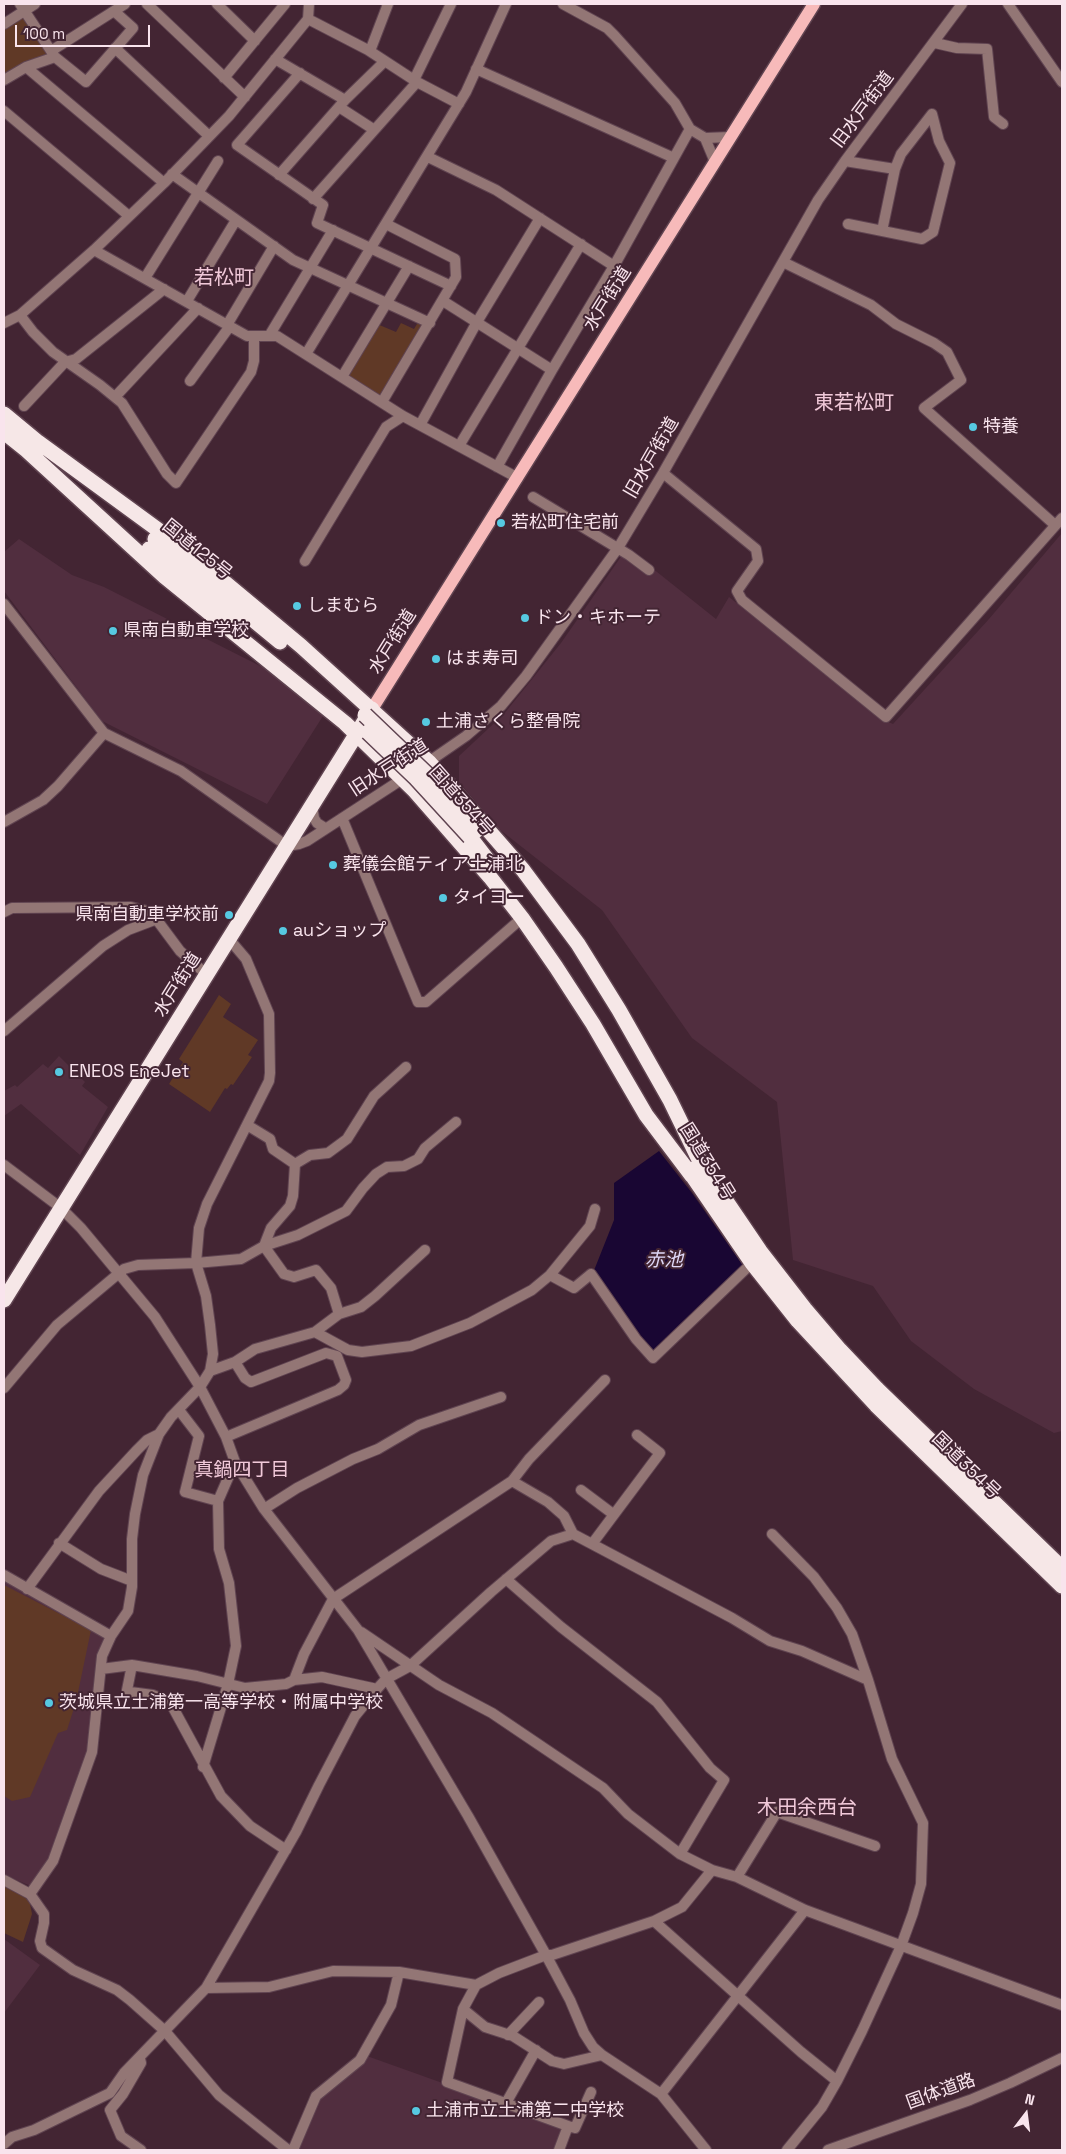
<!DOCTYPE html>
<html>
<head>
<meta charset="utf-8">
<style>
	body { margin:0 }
	#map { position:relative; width:1066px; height:2154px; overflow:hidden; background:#432533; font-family:"Space Grotesk",sans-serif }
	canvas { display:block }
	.frame { position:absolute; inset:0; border:5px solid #f9e4ed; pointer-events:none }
	.north { position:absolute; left:1001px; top:2089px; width:50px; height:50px; -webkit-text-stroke:4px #432533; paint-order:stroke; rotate:15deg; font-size:14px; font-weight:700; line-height:20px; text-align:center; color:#f9e4ed }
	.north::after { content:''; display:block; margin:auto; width:18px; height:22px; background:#f9e4ed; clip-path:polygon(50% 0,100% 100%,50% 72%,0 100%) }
	.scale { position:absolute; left:15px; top:25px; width:135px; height:22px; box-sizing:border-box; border:2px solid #f9e4ed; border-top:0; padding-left:6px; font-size:15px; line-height:18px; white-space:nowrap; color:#f9e4ed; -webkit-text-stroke:4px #432533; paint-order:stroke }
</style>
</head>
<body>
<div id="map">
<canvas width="1066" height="2154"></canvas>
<div class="frame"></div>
<div class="north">N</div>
<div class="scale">100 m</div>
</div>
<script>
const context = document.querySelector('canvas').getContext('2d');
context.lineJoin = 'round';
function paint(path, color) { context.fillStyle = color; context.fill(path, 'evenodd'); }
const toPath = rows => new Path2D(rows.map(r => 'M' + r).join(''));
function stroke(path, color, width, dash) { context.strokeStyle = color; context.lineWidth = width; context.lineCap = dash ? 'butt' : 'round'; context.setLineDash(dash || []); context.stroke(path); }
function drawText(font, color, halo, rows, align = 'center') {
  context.font = font + ' "Space Grotesk","Noto Sans JP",sans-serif'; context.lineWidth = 4; context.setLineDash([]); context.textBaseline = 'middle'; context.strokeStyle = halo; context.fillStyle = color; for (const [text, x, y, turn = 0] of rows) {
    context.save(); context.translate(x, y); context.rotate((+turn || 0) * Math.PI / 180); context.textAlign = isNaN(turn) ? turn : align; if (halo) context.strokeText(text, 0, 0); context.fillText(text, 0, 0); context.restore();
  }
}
paint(toPath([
	[1062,533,1062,1431,1054,1433,974,1389,911,1341,873,1286,793,1260,777,1102,692,1038,602,910,499,829,459,782,459,756,504,714,561,643,627,548,716,619,729,597,884,720,893,724,989,619],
	[19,539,72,575,104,587,274,673,323,716,267,804,102,721,4,591,4,552],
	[59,1056,85,1082,82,1086,108,1107,80,1155,21,1104,4,1116,4,1091,15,1085,17,1087,43,1064,48,1068],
	[4,1579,105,1636,105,1639,89,1750,53,1851,31,1886,4,1875],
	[4,1939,40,1965,4,2013],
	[367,2056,557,2124,563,2130,556,2150,298,2150,317,2098]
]), '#512e3f');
paint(toPath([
	[24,11,55,57,4,80,4,24],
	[401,323,414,329,417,324,426,324,382,400,345,376,377,324,396,332],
	[219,995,231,1004,223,1017,258,1040,248,1055,252,1057,233,1085,231,1084,227,1089,225,1088,210,1112,169,1084,183,1062,179,1059],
	[4,1585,91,1630,76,1702,67,1730,58,1733,30,1797,12,1801,4,1796],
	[4,1885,25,1896,30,1904,32,1914,23,1942,4,1933]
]), '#603926');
paint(toPath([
	[659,1151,692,1193,744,1267,654,1356,593,1273,614,1220,614,1183]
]), '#190633');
const minor = toPath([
	[147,4,245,97],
	[217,4,255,41],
	[563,4,607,28,615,36,675,103,690,129,705,138,730,137],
	[1008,4,1062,82],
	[308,19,368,50,417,82,459,104],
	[4,24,35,4],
	[935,43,957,48,987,49,994,117,1003,124],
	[115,48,209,136],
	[51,51,125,4],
	[370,51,388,4],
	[55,57,86,82,133,28,114,11],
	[275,59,345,100],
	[26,67,164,183],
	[476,69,674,158],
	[300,73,237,145,323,205,317,223,451,286],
	[224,78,285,4],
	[4,80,26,67,55,57,20,4],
	[414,80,451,4],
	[339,107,373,129],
	[4,111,129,216],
	[705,138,715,162],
	[428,157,496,190,614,266],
	[845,161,895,169],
	[172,174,293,260,430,323],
	[279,175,345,100,385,61],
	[313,199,417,82],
	[848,224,922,239,933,232,950,163,939,141,932,114],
	[882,231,895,169,901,154,932,114],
	[94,250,247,336,277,336,403,416,518,478],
	[783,262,871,305,896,324,934,343,947,352,961,380,924,408,1055,525],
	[145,278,218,161],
	[187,301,236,220],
	[443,301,552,370],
	[20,315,33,332,53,352,100,385,122,403,167,474,176,483,251,372,254,361,254,336],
	[4,323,20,315,94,250,164,183,229,116,308,19,309,4],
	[227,325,274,246],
	[269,336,333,230],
	[306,354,466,92,506,4],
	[342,377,409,266],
	[190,381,230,326],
	[115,397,198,308],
	[382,402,456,277,455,259,386,224],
	[24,406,65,362,76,359,164,289],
	[420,425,477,322,540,218],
	[459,446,581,244],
	[497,467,552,370,614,266,690,129],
	[663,473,756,549,758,561,737,591,742,600,886,717,1062,518],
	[533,497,629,555,649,570],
	[305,561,386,427,403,416],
	[4,604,104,733,181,771,287,846,299,844,307,841,407,776],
	[424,765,466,736,501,706,526,676,618,548,663,473,818,200,845,161,962,4],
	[312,805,314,818,317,823,325,828],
	[342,818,418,1002,426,1002,522,918],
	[4,822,43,800,58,786,104,733],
	[4,912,12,908,131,907,151,912,180,951,206,974],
	[4,1031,103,946,128,930,157,919],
	[247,1125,270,1139,273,1149,295,1164,293,1196,290,1206,271,1228,264,1246,284,1274,294,1277,316,1270,331,1288,339,1314],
	[295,1164,310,1155,328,1153,347,1139,374,1096,406,1067],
	[4,1165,61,1208,81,1228,155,1317,200,1387,226,1437,235,1462,264,1509,358,1630,468,1816,546,1955,570,2000,584,2033,593,2047,602,2055,661,2094,706,2150],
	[550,1275,574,1288,591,1274,636,1339,653,1358,752,1263],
	[315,1332,339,1314,361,1307,375,1296,425,1250],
	[210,1371,235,1362,255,1349,315,1332,348,1350,362,1352,411,1346,470,1323,532,1290,550,1275,590,1226,595,1209],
	[4,1388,57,1325,124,1269,138,1265,196,1263,241,1259,264,1246,298,1235,346,1211,363,1188,376,1174,387,1167,404,1166,418,1159,425,1148,456,1122],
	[179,1410,199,1436,185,1492,218,1501],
	[226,1437,338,1390,344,1385,346,1380,337,1356,326,1353,251,1382,245,1378,235,1362],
	[512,1481,548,1502,564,1516,573,1534,732,1618,770,1641,802,1651,868,1680],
	[581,1490,613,1514],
	[264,1509,297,1488,353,1459,378,1449,419,1425,501,1397],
	[772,1534,814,1577,837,1608,852,1634,868,1680,892,1759,923,1823,921,1884,913,1913,901,1946,862,2031,837,2081,822,2107,787,2150],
	[59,1543,101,1569,132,1581],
	[592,1544,660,1453,637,1435],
	[4,1575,111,1636],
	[506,1579,561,1627,657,1702,710,1768,724,1780,680,1854],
	[27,1589,99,1491,137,1450,147,1440,159,1434],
	[361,1632,439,1685,492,1713,603,1788,628,1814,680,1854,712,1870,737,1877,805,1910,1062,2005],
	[132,1665,127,1690,130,1692,153,1695,170,1702,221,1796,250,1826,286,1850],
	[101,1669,132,1665,197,1676,245,1688,286,1684,294,1680,322,1677,377,1689],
	[294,1680,304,1654,333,1599,512,1481,529,1459,605,1380],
	[203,1767,228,1684,236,1646,229,1583,219,1549,218,1501,235,1462],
	[737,1877,777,1812,875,1846],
	[4,1880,30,1894,44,1914,44,1923,40,1941,42,1948,73,1970,117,1990,130,2000,165,2031,219,2095,288,2150],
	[30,1894,53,1861,92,1752,102,1656,111,1636,128,1611,132,1587,132,1539,135,1514,143,1475,159,1434,171,1417,200,1387,210,1371,213,1354,210,1325,206,1296,196,1263,199,1228,207,1204,269,1081,270,1073,269,1014,246,959,229,939],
	[654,1921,801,2052,837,2081],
	[476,1985,463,2009,447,2082,568,2126,559,2150],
	[206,1988,269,1987,333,1971,399,1972,476,1985,499,1973,546,1955,552,1955,654,1921,682,1907,712,1870],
	[463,2009,485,2027,513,2036,552,2061,564,2064,602,2055],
	[508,2035,539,2002],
	[140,2059,141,2063,123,2094,110,2110,121,2136,141,2150],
	[661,2094,805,1910],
	[506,2103,536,2050],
	[568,2126,575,2128,591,2092],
	[4,2144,12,2137,34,2130,110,2093,124,2073,206,1988,296,1832,319,1785,355,1716,377,1689,386,1679,410,1666,491,1592,551,1541,573,1534],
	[293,2150,316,2096,360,2060,391,2005,399,1972],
	[828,2150,970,2100,1010,2083,1062,2058]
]);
const major = toPath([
	[372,709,814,4]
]);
const highway = toPath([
	[4,414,45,448],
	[4,432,30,453],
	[38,442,187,551,301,646,429,762,523,870,578,944,619,1010,670,1100,703,1168],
	[23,447,165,577,345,723,414,790,490,877,522,918,556,967,593,1024,646,1115,692,1176],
	[155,539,280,642],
	[149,549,234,618],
	[470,837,490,863],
	[699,1161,760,1251,805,1309,840,1350,877,1389,1062,1568],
	[687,1168,752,1263,798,1321,876,1405,1062,1586],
	[4,1300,372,709]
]);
stroke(minor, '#604451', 12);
stroke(major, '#604451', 15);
stroke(highway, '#604451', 18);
stroke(minor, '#937675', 10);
stroke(major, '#f7baba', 12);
stroke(highway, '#f6e7e7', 15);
const highwayBridge = toPath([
	[365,715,435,782,477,830],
	[368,732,415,777,470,837]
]);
stroke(highwayBridge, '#604451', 18, []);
stroke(highwayBridge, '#f6e7e7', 15);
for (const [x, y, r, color] of [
	[973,427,5,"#56c9e1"],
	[501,523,5,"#56c9e1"],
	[297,606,5,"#56c9e1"],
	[525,618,5,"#56c9e1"],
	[113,631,5,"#56c9e1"],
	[436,659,5,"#56c9e1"],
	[426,722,5,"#56c9e1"],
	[333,865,5,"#56c9e1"],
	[443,898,5,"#56c9e1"],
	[229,915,5,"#56c9e1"],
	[283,931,5,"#56c9e1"],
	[59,1072,5,"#56c9e1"],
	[49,1703,5,"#56c9e1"],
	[416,2111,5,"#56c9e1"]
]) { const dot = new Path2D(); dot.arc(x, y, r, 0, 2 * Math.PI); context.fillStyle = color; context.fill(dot); stroke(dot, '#432533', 2); }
drawText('18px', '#f9e4ed', '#432533', [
	["旧水戸街道",863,110,-53],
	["水戸街道",608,299,-58],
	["旧水戸街道",652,458,-60],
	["国道125号",197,550,39],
	["水戸街道",393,642,-58],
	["旧水戸街道",389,768,-33],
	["国道354号",461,801,48],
	["水戸街道",178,985,-58],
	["国道354号",707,1162,58],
	["国道354号",966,1466,44],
	["国体道路",941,2092,-20]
]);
drawText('18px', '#f9e4ed', '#432533', [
	["特養",983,427],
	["若松町住宅前",511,523],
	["しまむら",307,606],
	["ドン・キホーテ",535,618],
	["県南自動車学校",123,631],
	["はま寿司",446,659],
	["土浦さくら整骨院",436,722],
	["葬儀会館ティア土浦北",343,865],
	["タイヨー",453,898],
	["県南自動車学校前",219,915,"right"],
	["auショップ",293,931],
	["ENEOS EneJet",69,1072],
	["茨城県立土浦第一高等学校・附属中学校",59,1703],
	["土浦市立土浦第二中学校",426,2111]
], 'left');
drawText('italic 19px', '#dfd7f7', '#432533', [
	["赤池",664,1261]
]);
drawText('19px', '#f1c9d9', '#432533', [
	["真鍋四丁目",242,1471]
]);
drawText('20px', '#f1c9d9', '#432533', [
	["若松町",224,279],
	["東若松町",854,404],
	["木田余西台",807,1809]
]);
</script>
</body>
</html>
